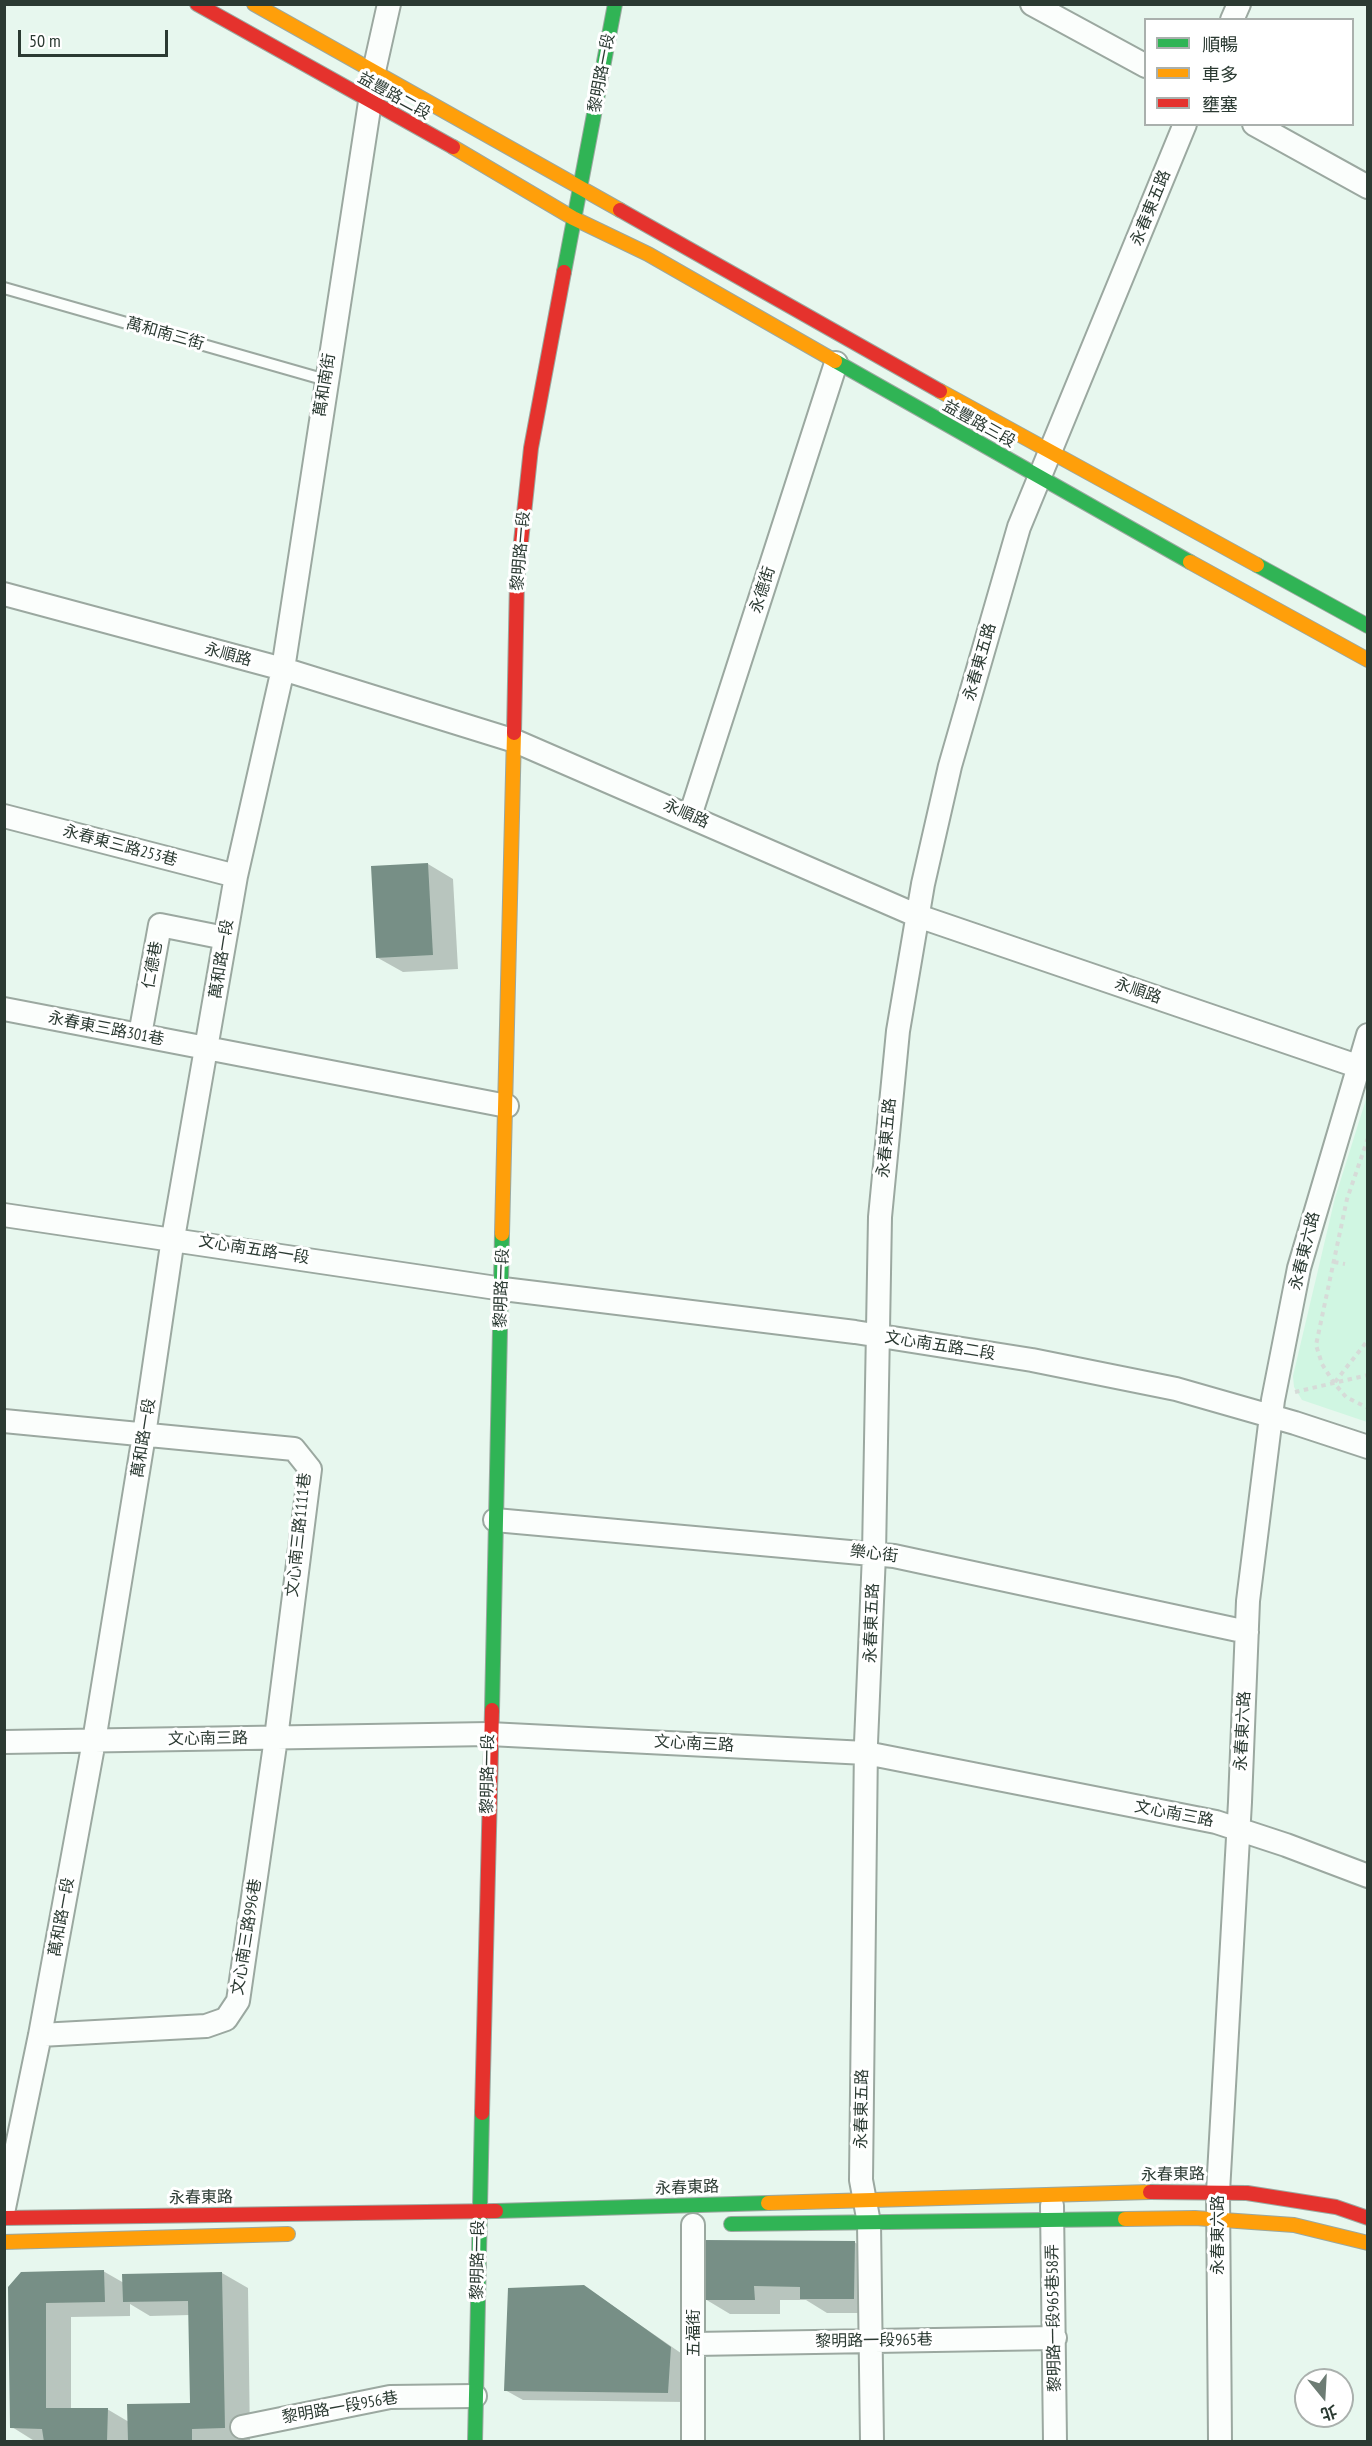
<!DOCTYPE html>
<html>
<head>
<meta charset="utf-8">
<style>
	body { margin:0 }
	#map { position:relative; width:1372px; height:2446px; overflow:hidden; background:#e7f7ee; font-family:"PT Sans Narrow","Noto Sans TC",sans-serif }
	canvas { display:block }
	.frame { position:absolute; inset:0; border:6px solid #2b3a32; pointer-events:none }
	.legend { position:absolute; left:1144px; top:18px; width:210px; height:108px; box-sizing:border-box; background:#fff; border:2px solid #aab0ad; margin:0; padding:8px 10px; list-style:none; font-size:18px; color:#2b3a32 }
	.legend li { display:flex; align-items:center; gap:12px; height:30px }
	.legend b { width:30px; border:2px solid #aab0ad }
	.north { position:absolute; left:1294px; top:2368px; width:60px; height:60px; box-sizing:border-box; background:#fff; border:2px solid #aab0ad; border-radius:50%; rotate:162deg; font-size:16px; font-weight:700; line-height:24px; text-align:center; color:#2b3a32 }
	.north::after { content:''; display:block; margin:auto; width:21px; height:27px; background:#6d7c74; clip-path:polygon(50% 0,100% 100%,50% 72%,0 100%) }
	.scale { position:absolute; left:18px; top:30px; width:150px; height:27px; box-sizing:border-box; border:3px solid #2b3a32; border-top:0; padding-left:8px; font-size:18px; line-height:21px; white-space:nowrap; color:#2b3a32; -webkit-text-stroke:4px #fff; paint-order:stroke }
</style>
</head>
<body>
<div id="map">
<canvas width="1372" height="2446"></canvas>
<div class="frame"></div>
<ul class="legend">
<li><b style="height:8px;background:#30b455"></b>順暢</li>
<li><b style="height:8px;background:#ff9f0a"></b>車多</li>
<li><b style="height:8px;background:#e5322d"></b>壅塞</li>
</ul>
<div class="north">北</div>
<div class="scale">50 m</div>
</div>
<script>
const context = document.querySelector('canvas').getContext('2d');
context.lineJoin = 'round';
function paint(path, color) { context.fillStyle = color; context.fill(path, 'evenodd'); }
const toPath = rows => new Path2D(rows.map(r => 'M' + r).join(''));
function stroke(path, color, width, dash) { context.strokeStyle = color; context.lineWidth = width; context.lineCap = dash ? 'butt' : 'round'; context.setLineDash(dash || []); context.stroke(path); }
function drawText(font, color, halo, rows, align = 'center') {
  context.font = font + ' "PT Sans Narrow","Noto Sans TC",sans-serif'; context.lineWidth = 6; context.setLineDash([]); context.textBaseline = 'middle'; context.strokeStyle = halo; context.fillStyle = color; for (const [text, x, y, turn = 0] of rows) {
    context.save(); context.translate(x, y); context.rotate((+turn || 0) * Math.PI / 180); context.textAlign = isNaN(turn) ? turn : align; if (halo) context.strokeText(text, 0, 0); context.fillText(text, 0, 0); context.restore();
  }
}
paint(toPath([
	[1367,1096,1368,1422,1367,1422,1302,1400,1294,1387,1293,1376,1335,1198]
]), '#d0f6e2');
paint(toPath([
	[428,864,453,879,458,969,403,972,378,958],
	[854,2242,880,2257,880,2313,827,2313,806,2300,780,2300,780,2314,730,2314,705,2299],
	[103,2271,124,2283,222,2273,248,2288,250,2442,36,2442,12,2427,9,2288],
	[130,2304,150,2316,190,2315,191,2404,129,2422,107,2409,71,2409,71,2317,130,2316],
	[584,2286,688,2358,685,2402,523,2400,505,2390]
]), '#0003');
paint(toPath([
	[428,863,433,955,376,958,371,866],
	[703,2240,855,2241,854,2299,800,2299,800,2287,754,2286,755,2300,703,2300],
	[104,2270,105,2302,46,2303,46,2408,108,2408,107,2442,44,2442,42,2429,10,2428,8,2287,21,2272],
	[222,2272,225,2428,192,2429,192,2442,128,2442,127,2404,190,2403,188,2301,123,2302,122,2274],
	[584,2285,671,2347,668,2393,504,2391,508,2288]
]), '#778f86');
const lane = toPath([
	[4,288,326,380]
]);
const street = toPath([
	[1032,4,1146,66],
	[1232,20,1239,4],
	[374,71,389,4],
	[1254,124,1368,187],
	[4,594,283,669,515,741,918,916,1357,1066],
	[4,816,236,876],
	[690,816,836,363],
	[4,1009,507,1106],
	[140,1035,160,925,225,938],
	[4,1215,503,1289,855,1332,1032,1360,1176,1389,1295,1423,1368,1447],
	[4,1421,294,1449,310,1469,276,1738,238,2001,226,2019,206,2026,40,2035],
	[495,1520,894,1556,1247,1632],
	[4,1742,489,1734,866,1753,1216,1822,1286,1845,1368,1876],
	[1052,2206,1055,2442],
	[4,2208,40,2035,94,1741,144,1435,173,1238,236,876,283,669,370,102],
	[693,2225,693,2442],
	[694,2344,1055,2338],
	[242,2427,390,2397,475,2396],
	[872,2442,869,2223,861,2180,866,1743,874,1554,880,1217,898,1031,923,884,950,766,1019,527,1185,124],
	[1220,2442,1218,2192,1240,1802,1248,1601,1273,1400,1299,1268,1368,1035]
]);
const fast = toPath([
	[564,272,615,4],
	[835,361,1190,562],
	[1257,565,1368,626],
	[492,1710,502,1234],
	[496,2211,768,2203],
	[731,2224,1125,2219],
	[475,2442,482,2113]
]);
const slow = toPath([
	[254,4,620,210],
	[453,147,573,218,648,254,835,361],
	[940,391,1257,565],
	[1190,562,1368,660],
	[502,1234,514,733],
	[768,2203,1150,2192],
	[1125,2219,1195,2218,1294,2225,1368,2243],
	[4,2242,288,2234]
]);
const jam = toPath([
	[197,4,453,147],
	[620,210,940,391],
	[514,733,517,579,531,448,564,272],
	[482,2113,492,1710],
	[1150,2192,1247,2193,1336,2207,1368,2218],
	[4,2218,496,2211]
]);
stroke(lane, '#9ba8a0', 14);
stroke(street, '#9ba8a0', 26);
stroke(fast, '#9ba8a0', 16);
stroke(slow, '#9ba8a0', 16);
stroke(jam, '#9ba8a0', 16);
stroke(toPath([
	[1368,1138,1347,1199,1316,1345,1322,1364,1334,1383,1346,1397,1368,1408],
	[1334,1262,1345,1264],
	[1335,1382,1368,1340],
	[1295,1392,1368,1375]
]), '#d6dbd8', 4, [4.5, 4.5]);
stroke(lane, '#fbfefc', 10);
stroke(street, '#fbfefc', 22);
stroke(fast, '#30b455', 14);
stroke(slow, '#ff9f0a', 14);
stroke(jam, '#e5322d', 14);
drawText('16px', '#2b3a32', '#fff', [
	["黎明路一段",602,73,-79],
	["益豐路二段",394,96,29],
	["永春東五路",1151,208,-68],
	["萬和南三街",165,334,16],
	["萬和南街",325,385,-81],
	["益豐路三段",979,424,29],
	["黎明路一段",521,551,-85],
	["永德街",763,590,-72],
	["永順路",228,655,15],
	["永春東五路",980,662,-74],
	["永順路",686,814,24],
	["永春東三路253巷",120,846,15],
	["萬和路一段",222,959,-81],
	["仁德巷",153,965,-80],
	["永順路",1138,991,19],
	["永春東三路301巷",106,1029,11],
	["永春東五路",887,1138,-85],
	["文心南五路一段",254,1250,9],
	["永春東六路",1305,1251,-76],
	["黎明路一段",502,1288,-88],
	["文心南五路二段",940,1346,9],
	["萬和路一段",144,1438,-81],
	["文心南三路1111巷",299,1535,-84],
	["樂心街",874,1554,7],
	["永春東五路",872,1623,-88],
	["永春東六路",1243,1731,-87],
	["文心南三路",208,1739,-1],
	["文心南三路",694,1744,3],
	["黎明路一段",488,1774,-89],
	["文心南三路",1174,1814,11],
	["萬和路一段",62,1917,-80],
	["文心南三路996巷",247,1937,-81],
	["永春東五路",862,2109,-89],
	["永春東路",1173,2175,-1],
	["永春東路",687,2188,-2],
	["永春東路",201,2198,-1],
	["永春東六路",1218,2235,-90],
	["黎明路一段",478,2260,-89],
	["黎明路一段965巷58弄",1054,2318,-91],
	["五福街",694,2333,-90],
	["黎明路一段965巷",874,2341,-1],
	["黎明路一段956巷",340,2408,-10]
]);
</script>
</body>
</html>
